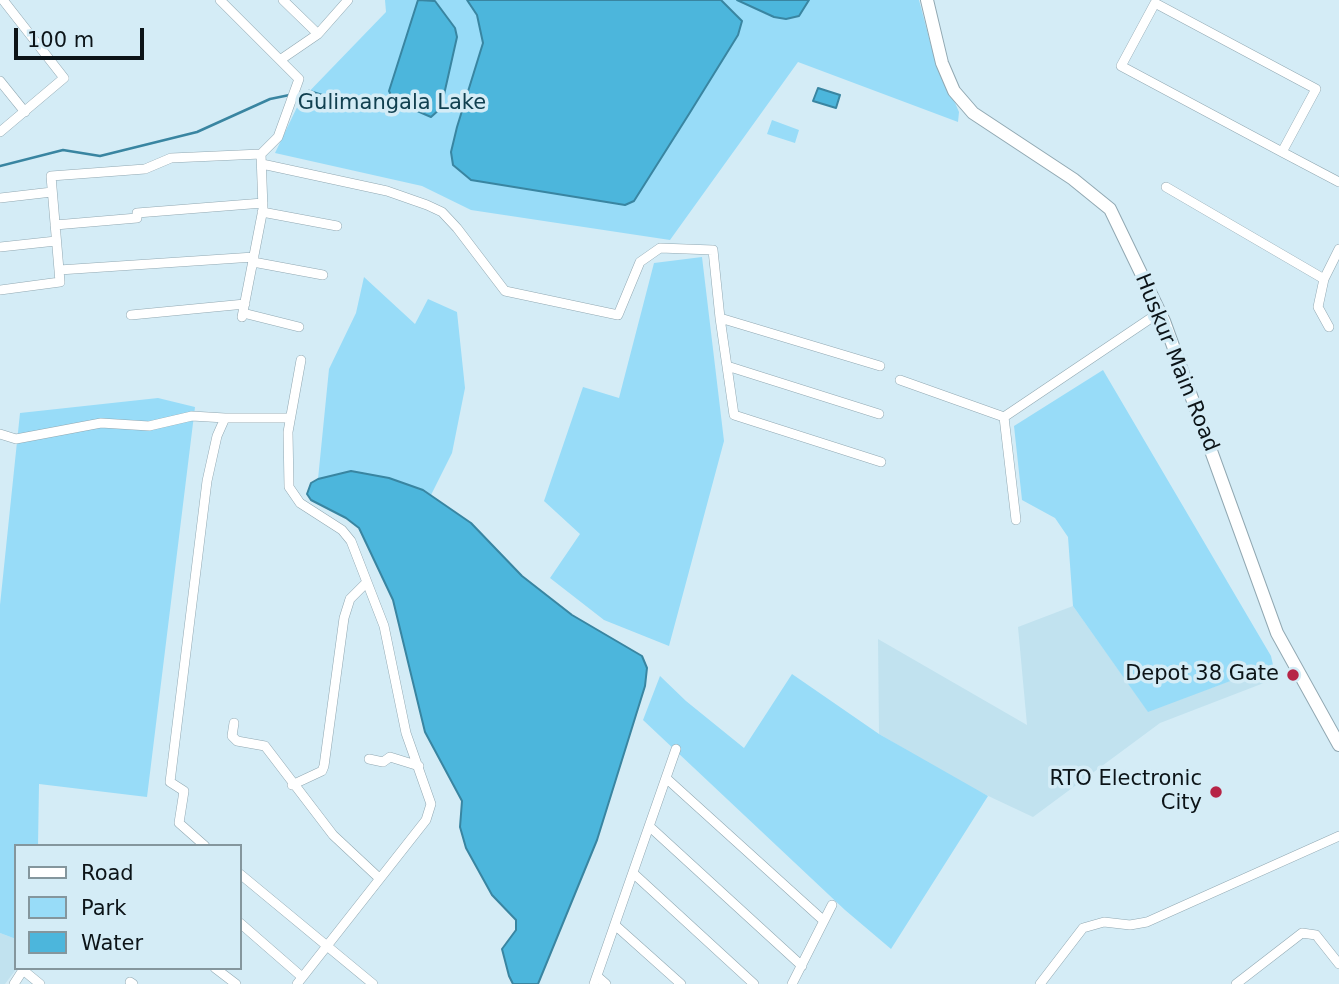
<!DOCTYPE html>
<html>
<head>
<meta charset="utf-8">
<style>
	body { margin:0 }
	#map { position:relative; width:1339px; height:984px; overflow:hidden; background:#d4ecf6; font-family:"DejaVu Sans",sans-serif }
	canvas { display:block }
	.legend { position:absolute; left:14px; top:844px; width:228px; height:126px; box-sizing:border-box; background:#d4ecf6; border:2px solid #84969d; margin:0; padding:9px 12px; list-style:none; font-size:21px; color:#0c1418 }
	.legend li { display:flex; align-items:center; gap:14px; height:35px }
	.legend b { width:35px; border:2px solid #84969d }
	.scale { position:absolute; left:14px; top:28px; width:130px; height:32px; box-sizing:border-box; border:4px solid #0c1418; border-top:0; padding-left:9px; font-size:21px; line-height:24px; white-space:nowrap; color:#0c1418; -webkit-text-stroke:5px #d4ecf6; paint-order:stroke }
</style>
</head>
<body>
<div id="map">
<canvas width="1339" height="984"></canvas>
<ul class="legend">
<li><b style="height:9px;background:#fff"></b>Road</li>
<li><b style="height:19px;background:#98dcf8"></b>Park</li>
<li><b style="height:19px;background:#4cb6dc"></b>Water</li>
</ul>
<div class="scale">100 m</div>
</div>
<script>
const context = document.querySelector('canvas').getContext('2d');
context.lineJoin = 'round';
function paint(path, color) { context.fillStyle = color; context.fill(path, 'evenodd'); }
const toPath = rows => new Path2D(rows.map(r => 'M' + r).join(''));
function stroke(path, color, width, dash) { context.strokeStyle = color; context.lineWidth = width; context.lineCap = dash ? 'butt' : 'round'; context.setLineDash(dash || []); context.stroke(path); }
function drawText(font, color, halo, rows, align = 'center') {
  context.font = font + ' "DejaVu Sans",sans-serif'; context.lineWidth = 7; context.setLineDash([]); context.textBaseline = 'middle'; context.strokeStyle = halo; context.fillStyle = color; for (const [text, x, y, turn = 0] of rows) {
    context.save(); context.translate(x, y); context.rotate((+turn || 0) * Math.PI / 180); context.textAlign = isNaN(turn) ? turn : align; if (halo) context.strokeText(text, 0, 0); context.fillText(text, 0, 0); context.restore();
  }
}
paint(toPath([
	[1073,606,1148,711,1273,665,1282,676,1160,723,1033,817,967,786,879,734,878,639,1027,725,1018,627],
	[0,933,16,939,17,968,5,984,0,984]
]), '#c1e2ef');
paint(toPath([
	[385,0,467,0,477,15,483,43,457,127,471,180,625,205,663,154,738,35,737,15,721,0,919,0,932,49,959,112,958,122,798,62,670,240,471,210,422,186,275,153,300,101,386,12],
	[772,120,799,130,795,143,767,134],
	[702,257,724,441,669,646,604,620,550,578,580,534,544,501,583,387,619,398,654,263],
	[364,277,415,324,428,299,457,312,465,388,452,453,431,495,423,490,351,471,318,479,329,369,356,313],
	[1103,370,1271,656,1273,665,1148,712,1073,606,1068,537,1055,518,1022,500,1014,426],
	[158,398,195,407,147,797,39,784,38,846,16,846,16,939,0,933,0,605,20,413],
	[792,674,879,734,988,796,891,949,845,910,643,720,660,676,686,701,744,748]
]), '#98dcf8');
const water = toPath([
	[418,0,435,1,455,28,457,37,441,108,431,117,394,101,389,91,418,0],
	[467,0,721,0,742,21,738,35,689,114,634,201,625,205,471,180,453,165,451,152,457,127,483,43,477,15,467,0],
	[737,0,809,0,799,16,786,19,774,17,737,0],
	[818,88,840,95,836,108,813,101,818,88],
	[351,471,389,478,423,490,471,523,522,576,572,615,642,656,647,668,645,686,597,840,538,984,513,984,509,976,502,949,516,930,516,920,492,895,466,848,460,827,462,801,425,732,393,600,359,528,346,518,311,500,307,494,311,483,318,479,351,471]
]);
paint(water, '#4cb6dc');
stroke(water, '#3985a1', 2);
stroke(toPath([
	[0,166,63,150,100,156,197,132,270,99,309,91,350,104,411,108]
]), '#3985a1', 2.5);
const street = toPath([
	[220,0,299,79,278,137,261,154],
	[283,0,318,34],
	[280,60,318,34,348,0],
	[0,81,25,112],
	[0,132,64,78,3,0],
	[1282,152,1316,89,1155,3,1121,66,1282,152,1339,182],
	[262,164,387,191,427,205,442,212,457,228,505,291,618,315,640,262,660,248,713,250,720,318,880,366],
	[1166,187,1324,279,1339,249],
	[0,198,52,192],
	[262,212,337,226],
	[55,225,137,218,137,213,263,203],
	[0,247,56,241],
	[253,262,323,275],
	[59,270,254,257],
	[1324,279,1318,307,1329,327],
	[0,290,60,282,51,176,145,169,171,158,261,154,263,209,242,317],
	[243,313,299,327],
	[131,315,245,304],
	[720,318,734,415,881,462],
	[727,366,879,414],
	[900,380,1004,417,1016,520],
	[1004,417,1160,312],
	[225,418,290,418],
	[0,434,16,439,101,423,149,426,192,416,225,418,217,436,207,481,170,782,184,791,179,823,205,846],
	[234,723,232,736,237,741,265,746,333,835,379,878],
	[369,759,383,762,390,757,419,766],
	[666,778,824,921],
	[292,785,322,771,324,766,344,618,350,599,366,583],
	[649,826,802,966],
	[633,873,754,984],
	[240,874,373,984],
	[240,923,302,977],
	[615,925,681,984],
	[215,968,236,984],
	[597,976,606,984],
	[130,982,133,984],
	[14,984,23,970,40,984],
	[297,984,426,820,431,804,406,733,384,626,351,541,342,530,300,503,289,487,288,432,301,360],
	[594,984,676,749],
	[792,984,832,905],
	[1040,984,1083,928,1104,922,1130,925,1147,922,1339,836],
	[1236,984,1302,933,1316,935,1339,964]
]);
const secondary = toPath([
	[927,0,942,63,954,91,973,113,1073,179,1110,209,1164,321,1277,633,1339,745]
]);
stroke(street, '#91a8b2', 10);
stroke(secondary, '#91a8b2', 14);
stroke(street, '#fff', 9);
stroke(secondary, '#fff', 12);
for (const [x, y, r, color] of [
	[1293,675,7,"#b62446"],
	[1216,792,7,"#b62446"]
]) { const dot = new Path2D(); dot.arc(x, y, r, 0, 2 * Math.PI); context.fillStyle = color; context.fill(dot); stroke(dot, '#d4ecf6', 2.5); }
drawText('21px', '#114050', '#d4ecf6', [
	["Gulimangala Lake",392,104]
]);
drawText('21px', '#0c1418', '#d4ecf6', [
	["Huskur Main Road",1176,363,68]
]);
drawText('21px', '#0c1418', '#d4ecf6', [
	["Depot 38 Gate",1279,675],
	["RTO Electronic",1202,780],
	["City",1202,804]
], 'right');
</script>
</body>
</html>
